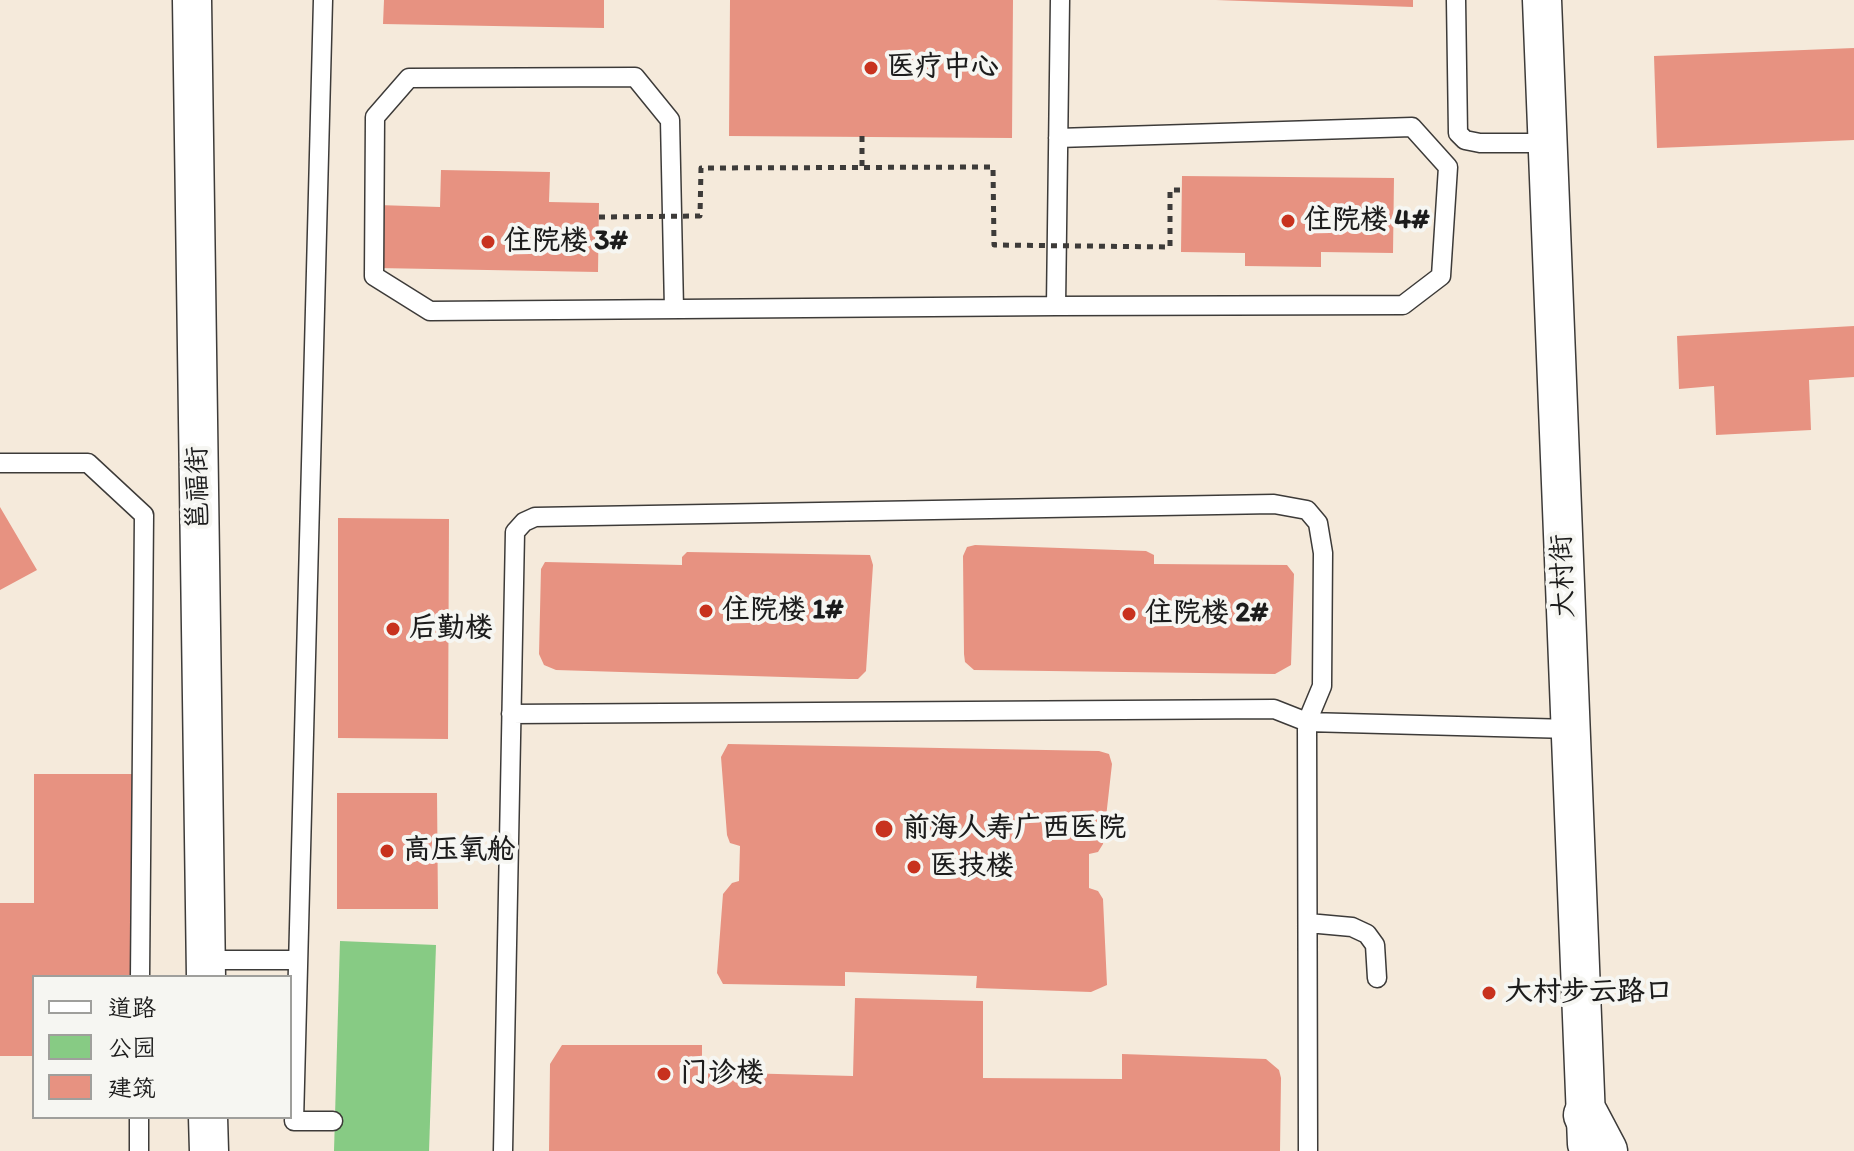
<!DOCTYPE html>
<html>
<head>
<meta charset="utf-8">
<style>
	body { margin:0 }
	#map { position:relative; width:1854px; height:1151px; overflow:hidden; background:#f5eadb; font-family:Itim,"LXGW WenKai TC",sans-serif }
	canvas { display:block }
	.legend { position:absolute; left:32px; top:975px; width:260px; height:144px; box-sizing:border-box; background:#f6f6f2; border:2px solid #9f9f9c; margin:0; padding:10px 14px; list-style:none; font-size:24px; color:#1c1c1c }
	.legend li { display:flex; align-items:center; gap:16px; height:40px }
	.legend b { width:40px; border:2px solid #9f9f9c }
</style>
</head>
<body>
<div id="map">
<canvas width="1854" height="1151"></canvas>
<ul class="legend">
<li><b style="height:10px;background:#fff"></b>道路</li>
<li><b style="height:22px;background:#87cb84"></b>公园</li>
<li><b style="height:22px;background:#e79281"></b>建筑</li>
</ul>
</div>
<script>
const context = document.querySelector('canvas').getContext('2d');
context.lineJoin = 'round';
function paint(path, color) { context.fillStyle = color; context.fill(path, 'evenodd'); }
const toPath = rows => new Path2D(rows.map(r => 'M' + r).join(''));
function stroke(path, color, width, dash) { context.strokeStyle = color; context.lineWidth = width; context.lineCap = dash ? 'butt' : 'round'; context.setLineDash(dash || []); context.stroke(path); }
function drawText(font, color, halo, rows, align = 'center') {
  context.font = font + ' Itim,"LXGW WenKai TC",sans-serif'; context.lineWidth = 8; context.setLineDash([]); context.textBaseline = 'middle'; context.strokeStyle = halo; context.fillStyle = color; for (const [text, x, y, turn = 0] of rows) {
    context.save(); context.translate(x, y); context.rotate((+turn || 0) * Math.PI / 180); context.textAlign = isNaN(turn) ? turn : align; if (halo) context.strokeText(text, 0, 0); context.fillText(text, 0, 0); context.restore();
  }
}
paint(toPath([
	[340,941,436,945,429,1151,334,1151]
]), '#87cb84');
paint(toPath([
	[384,0,604,0,604,28,383,24],
	[730,0,1013,0,1012,138,729,136],
	[1216,0,1413,0,1413,7],
	[1854,48,1854,140,1657,148,1654,56],
	[441,170,550,172,549,202,599,203,598,272,377,268,378,205,440,207],
	[1182,176,1394,178,1393,253,1321,252,1321,267,1245,266,1245,253,1181,252],
	[1854,326,1854,377,1809,380,1811,430,1716,435,1714,386,1679,389,1677,336],
	[0,507,37,570,0,590],
	[338,518,449,519,448,739,338,738],
	[975,545,1146,551,1154,555,1154,564,1287,565,1294,574,1291,665,1275,674,974,670,965,662,964,654,963,556,967,547],
	[687,552,870,555,873,565,866,671,858,679,849,679,556,670,544,665,539,654,541,569,545,562,682,565,682,557],
	[728,744,1099,751,1109,754,1112,764,1103,844,1098,852,1089,854,1089,888,1098,891,1103,899,1107,985,1091,992,976,988,977,976,845,972,845,986,723,984,717,973,723,894,732,883,739,881,740,846,730,843,727,835,721,757],
	[34,774,149,774,150,977,34,977,34,1056,0,1056,0,903,34,903],
	[337,793,437,793,438,909,337,909],
	[855,998,983,1001,983,1078,1122,1079,1122,1054,1266,1059,1279,1070,1281,1078,1280,1151,549,1151,550,1064,562,1045,702,1045,702,1072,853,1076]
]), '#e79281');
const lane = toPath([
	[323,0,294,1121,333,1121],
	[1456,0,1458,133,1465,140,1480,143,1547,143],
	[1056,306,1403,305,1441,276,1448,167,1412,127,1058,138],
	[674,309,670,120,635,77,409,78,375,117,374,276,430,311,1056,306,1060,0],
	[0,463,88,463,144,515,140,977],
	[511,714,1274,709,1307,722,1570,729],
	[1308,923,1352,927,1367,934,1375,945,1377,978],
	[206,960,296,960],
	[139,1151,139,1117],
	[503,1151,515,532,524,522,535,517,1274,504,1307,510,1318,523,1323,553,1322,686,1307,722,1308,1151]
]);
const street = toPath([
	[192,0,206,977],
	[1542,0,1587,1144],
	[208,1117,209,1151]
]);
const secondary = toPath([
	[1586,1115,1605,1151]
]);
stroke(lane, '#3d3b39', 21);
stroke(street, '#3d3b39', 41);
stroke(secondary, '#3d3b39', 47);
stroke(toPath([
	[862,166,862,136]
]), '#3d3b39', 5, [6, 6]);
stroke(lane, '#fff', 18);
stroke(street, '#fff', 38);
stroke(secondary, '#fff', 44);
stroke(toPath([
	[599,217,700,216,701,168,993,167,994,245,1170,247,1170,190,1182,190]
]), '#3d3b39', 5, [6, 6]);
for (const [x, y, r, color] of [
	[871,68,8,"#c8321e"],
	[1288,221,8,"#c8321e"],
	[488,242,8,"#c8321e"],
	[706,611,8,"#c8321e"],
	[1129,614,8,"#c8321e"],
	[393,629,8,"#c8321e"],
	[884,829,10,"#c8321e"],
	[387,851,8,"#c8321e"],
	[914,867,8,"#c8321e"],
	[1489,993,8,"#c8321e"],
	[664,1074,8,"#c8321e"]
]) { const dot = new Path2D(); dot.arc(x, y, r, 0, 2 * Math.PI); context.fillStyle = color; context.fill(dot); stroke(dot, '#f6f6f2', 3); }
drawText('bold 28px', '#1c1c1c', '#f6f6f2', [
	["医疗中心",887,68],
	["住院楼 4#",1304,221],
	["住院楼 3#",504,242],
	["住院楼 1#",722,611],
	["住院楼 2#",1145,614],
	["后勤楼",409,629],
	["前海人寿广西医院",902,829],
	["高压氧舱",403,851],
	["医技楼",930,867],
	["大村步云路口",1505,993],
	["门诊楼",680,1074]
], 'left');
drawText('28px', '#1c1c1c', '#f6f6f2', [
	["邕福街",199,488,-91],
	["大村街",1564,576,-92]
]);
</script>
</body>
</html>
